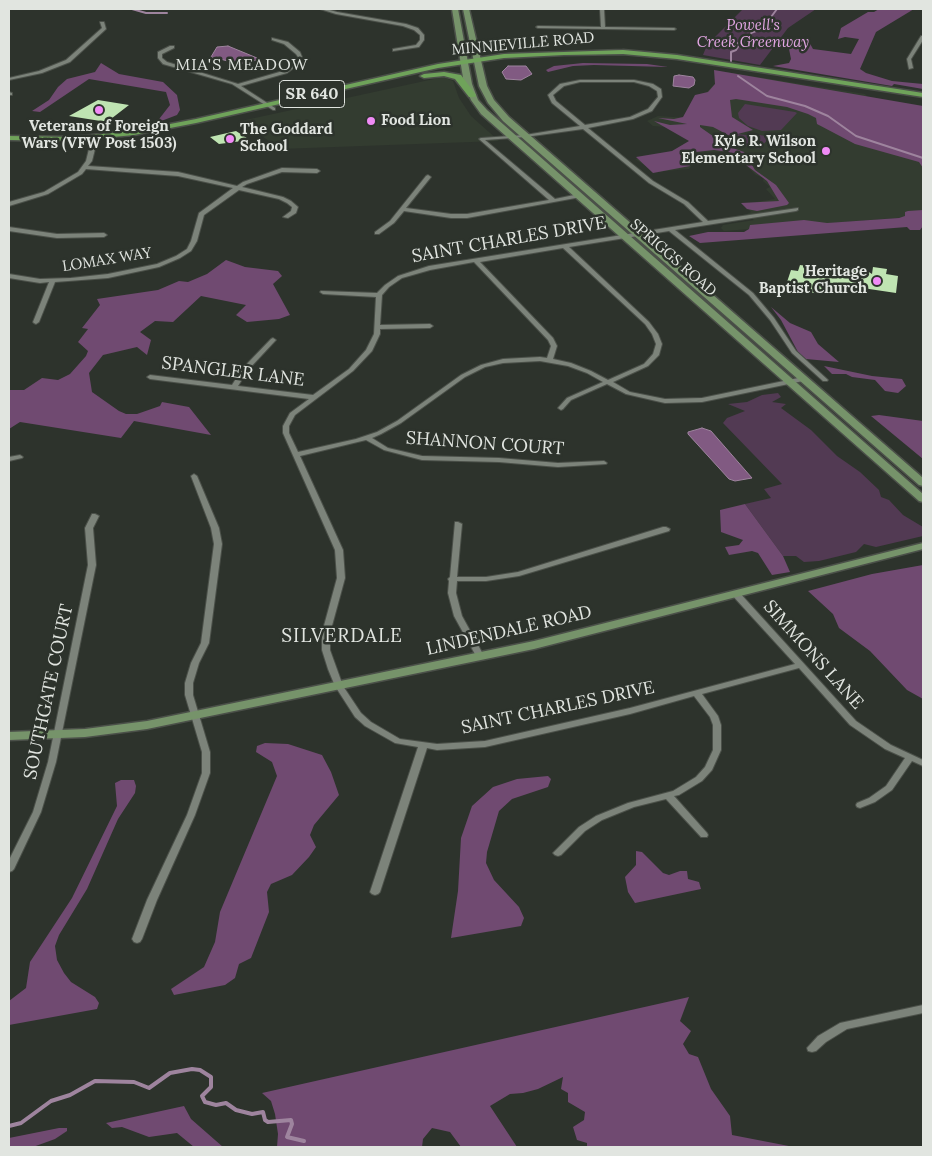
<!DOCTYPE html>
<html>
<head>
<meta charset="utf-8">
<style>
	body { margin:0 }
	#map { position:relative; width:932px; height:1156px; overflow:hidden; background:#2d332c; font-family:Lora,serif }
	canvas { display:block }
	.frame { position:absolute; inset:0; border:10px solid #e1e5e0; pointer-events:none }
</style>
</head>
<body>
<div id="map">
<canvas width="932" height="1156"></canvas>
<div class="frame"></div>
</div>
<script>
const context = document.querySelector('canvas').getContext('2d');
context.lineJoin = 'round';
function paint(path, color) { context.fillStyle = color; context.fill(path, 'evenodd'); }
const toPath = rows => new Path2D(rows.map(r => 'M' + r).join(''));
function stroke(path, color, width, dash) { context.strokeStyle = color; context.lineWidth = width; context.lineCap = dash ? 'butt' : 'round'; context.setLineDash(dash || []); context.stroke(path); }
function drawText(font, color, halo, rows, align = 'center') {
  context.font = font + ' Lora,serif'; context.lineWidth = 5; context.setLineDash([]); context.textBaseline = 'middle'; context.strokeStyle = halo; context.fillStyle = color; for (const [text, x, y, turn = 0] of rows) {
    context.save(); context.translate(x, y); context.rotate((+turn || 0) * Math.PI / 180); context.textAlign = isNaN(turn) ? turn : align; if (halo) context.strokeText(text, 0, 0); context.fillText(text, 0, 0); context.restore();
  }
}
paint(toPath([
	[726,72,865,94,923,155,923,216,724,231,721,228,723,225,754,220,747,214,751,212,743,204,775,199,766,189,770,187,763,181,764,178,756,175,731,151,701,154,689,169,655,172,635,159,676,152,694,140,679,128,653,126,647,121,658,116,689,118,704,95],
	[443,77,453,81,459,98,471,116,499,141,280,149,241,121]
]), '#333c30');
paint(toPath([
	[743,9,816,9,788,28,760,65,703,55,707,45],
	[745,104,795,112,797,113,781,130,762,131,748,126,739,118,738,113],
	[738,134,753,136,755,134,770,137,759,149,731,142],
	[778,393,781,397,772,402,786,404,781,408,811,430,837,456,860,472,879,490,881,497,889,500,903,515,923,527,923,536,876,547,864,544,856,552,819,561,804,562,796,556,783,556,745,504,771,498,764,489,782,484,723,423,727,418,745,411,728,404,747,402,762,395]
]), '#523a53');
paint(toPath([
	[879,9,914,9,876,32,860,69,866,73,892,81,923,84,923,89,894,84,892,86,773,66,789,63,791,59,789,49,808,40,813,49,851,54,859,39,845,37,838,39,841,28,868,12,874,12],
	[101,63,119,74,163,82,177,95,180,110,177,115,156,123,170,105,166,92,89,79,40,112,32,111,49,100,58,87,67,79,95,72],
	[583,63,647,64,668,67,594,65,573,66,548,72,546,70,554,66],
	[714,70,923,106,923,168,919,162,855,144,817,124,816,118,808,114,787,107,736,99,730,100,732,117,753,130,730,136,713,127,700,125,700,127,727,146,744,152,755,170,776,185,789,203,787,205,757,211,747,209,741,203,779,201,767,181,729,152,714,150,696,152,689,161,690,166,653,173,636,157,672,151,689,141,654,121,670,125,687,124,658,118,674,119,683,117,695,95,708,92,715,84],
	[923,210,923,226,920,230,910,230,907,227,700,243,689,236,708,232,744,232,749,229,750,225,804,220,827,223,899,218,905,216,905,212,908,211],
	[226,260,245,267,278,271,282,276,273,284,290,315,279,319,247,322,236,315,246,305,201,296,173,322,155,321,140,332,151,340,147,355,137,347,103,355,89,373,92,392,119,411,126,414,137,414,160,406,162,402,189,407,211,435,134,421,121,438,20,422,9,429,9,390,24,390,42,378,58,380,70,374,86,356,88,351,78,342,88,329,82,328,100,305,97,299,158,290,179,281,188,282,207,274],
	[771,307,790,323,811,332,818,344,839,362,806,359,798,352,781,320],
	[824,366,872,376,902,379,906,386,898,393,885,391,875,380,852,377,846,374,832,374],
	[879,415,923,421,923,459,871,416],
	[745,504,783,556,790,572,772,575,758,553,752,551,729,555,725,547,739,545,743,540,721,532,720,510],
	[923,565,923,699,907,690,870,651,839,628,833,614,808,591,872,574],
	[265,743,288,744,322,755,331,772,339,795,314,825,310,835,316,847,309,857,292,875,271,884,267,892,269,912,251,958,239,964,235,978,225,985,174,995,171,989,204,967,215,942,220,912,277,776,272,762,256,752,257,746],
	[548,776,551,779,548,787,512,799,499,811,487,852,486,863,494,880,519,907,524,918,521,926,451,938,458,891,461,838,472,806,493,787,517,779],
	[121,780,134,780,136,786,135,793,118,819,87,889,59,935,55,946,57,960,64,973,71,982,95,997,99,1003,97,1009,9,1025,9,1001,26,988,30,962,72,898,117,806,115,783],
	[636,851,642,852,663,873,669,875,680,871,687,871,688,879,699,882,701,889,635,903,628,892,625,877,636,865],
	[689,997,680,1021,691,1031,683,1044,689,1054,698,1057,711,1089,730,1116,732,1135,794,1147,587,1147,587,1143,577,1140,573,1127,584,1120,585,1112,568,1102,568,1093,561,1089,563,1077,538,1089,523,1093,510,1094,490,1106,517,1147,461,1147,450,1132,432,1128,423,1139,422,1147,277,1147,278,1134,275,1114,271,1101,262,1093],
	[184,1106,191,1119,223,1147,194,1147,177,1133,149,1137,122,1127,112,1128,106,1123],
	[59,1128,67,1128,67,1131,55,1139,33,1147,9,1147,9,1138]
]), '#704a71');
const water = toPath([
	[228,46,257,58,257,60,241,64,211,57,217,47,228,46],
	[508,66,526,66,532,74,521,80,506,79,502,72,508,66],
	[679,75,693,77,695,80,694,85,689,88,673,86,674,76,679,75],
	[702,428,711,431,752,478,735,481,729,479,688,434,688,432,702,428]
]);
paint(water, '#815a82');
stroke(water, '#9e849e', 1);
stroke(toPath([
	[74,9,88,9],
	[132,9,146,13,167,13],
	[731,61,731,52,736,50,738,47,736,45,745,37,751,36,751,33,756,31,753,28,771,17,777,9],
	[738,76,767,96,805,106,828,116,856,136,923,158]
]), '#9e849e', 2);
stroke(toPath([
	[9,1126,21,1123,51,1101,70,1095,95,1081,134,1082,149,1088,170,1073,192,1069,200,1070,211,1077,211,1087,202,1096,205,1102,216,1105,226,1103,236,1110,252,1114,263,1112,265,1120,268,1122,291,1120,292,1124,287,1137,304,1141]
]), '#9e849e', 4);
paint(toPath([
	[98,100,129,105,107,122,69,116],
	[236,131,250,140,219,144,210,137],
	[800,265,840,270,859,266,872,274,873,267,887,269,886,274,898,276,896,293,849,286,846,294,829,292,828,295,793,290,796,283,787,282,791,270,798,271]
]), '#bfe4b2');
const street = toPath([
	[320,9,326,9,337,12,406,24,418,28,424,35,424,40,419,47,393,51,393,49,416,45,420,40,420,35,414,30,403,26,336,14,320,9],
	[600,9,604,9,605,27,674,28,676,29,674,30,603,29,538,28,536,27,538,26,601,27,600,9],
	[100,22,104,22,106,29,70,62,42,73,9,80,9,78,39,71,66,60,102,28,100,22],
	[921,36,923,36,923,40,911,59,913,68,909,69,907,59,921,36],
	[272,38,288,42,300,52,302,57,300,63,287,73,241,86,275,108,275,110,273,110,232,84,163,64,158,58,158,52,170,46,174,46,174,48,162,54,162,58,167,62,238,84,283,71,296,62,298,57,296,54,284,44,272,40,272,38],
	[580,80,634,80,653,84,661,89,662,97,652,111,633,119,588,128,653,181,688,202,708,221,798,208,798,210,796,211,675,230,753,293,774,318,796,351,828,380,827,381,823,381,792,353,770,320,749,295,669,231,569,247,649,322,658,334,662,344,659,355,648,366,613,382,630,392,665,399,702,398,803,377,806,379,803,381,702,402,665,403,626,394,607,384,571,400,563,409,561,410,558,408,567,398,603,382,587,373,568,366,540,361,503,363,485,367,465,377,401,423,381,434,372,438,388,448,422,456,499,458,558,463,604,461,607,463,606,464,558,467,499,462,422,460,384,450,366,440,300,456,343,550,345,578,330,633,330,650,343,686,361,713,371,722,400,739,437,744,485,741,630,708,795,664,732,595,731,593,735,591,738,591,856,721,891,745,923,760,923,766,912,761,892,790,875,802,860,808,857,807,856,805,857,803,869,798,886,786,905,758,885,749,850,725,799,668,702,694,718,716,721,725,721,750,712,770,702,781,679,795,674,796,707,833,708,835,707,837,701,837,666,799,634,807,602,820,585,831,561,855,558,856,555,855,553,853,579,827,596,816,628,803,673,791,696,777,705,767,713,750,713,725,710,717,694,696,630,714,485,747,437,750,427,748,380,892,378,894,375,895,372,894,370,892,418,747,395,743,365,726,355,717,335,686,328,669,322,650,322,633,337,578,335,550,283,433,283,426,290,413,309,399,150,379,147,377,150,375,232,385,243,368,271,339,273,338,276,340,275,341,248,370,238,386,313,395,349,369,366,350,374,334,376,297,323,294,320,292,321,291,377,293,385,285,398,276,429,266,703,222,684,204,649,183,583,129,525,137,485,140,555,199,579,194,582,196,581,197,467,218,451,218,404,211,394,223,379,234,375,234,375,232,390,221,426,176,428,175,431,177,406,208,451,214,467,214,549,200,479,139,481,138,525,135,580,126,552,103,548,95,560,84,580,80],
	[580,82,634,82,649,86,657,91,658,97,648,109,630,117,585,125,556,101,553,95,564,86,580,82],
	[563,248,645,324,652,334,656,344,653,354,644,364,608,380,591,371,571,363,553,359,557,346,553,338,480,262,563,248],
	[474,262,548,340,551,346,547,358,540,357,503,359,481,365,461,375,397,421,377,432,356,439,298,452,289,433,289,426,295,415,353,371,372,351,380,334,380,329,430,328,433,326,430,324,380,325,382,295,389,287,402,278,430,270,474,262],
	[9,92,12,93,12,95,9,95,9,92],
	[89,137,93,138,95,149,92,161,88,166,178,172,237,186,243,182,282,168,317,169,320,171,317,173,282,172,247,184,242,187,283,197,291,201,298,207,296,213,288,218,283,217,291,211,292,207,287,203,279,199,239,190,204,215,197,241,191,251,180,258,159,267,108,278,55,282,39,322,36,324,34,323,33,322,49,282,40,283,9,278,9,274,40,279,71,278,108,274,157,264,176,256,187,249,191,241,199,213,233,188,178,176,86,169,82,174,48,194,9,206,9,202,44,192,78,172,86,161,89,149,89,137],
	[9,227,57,234,104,233,107,235,104,237,57,238,9,231,9,227],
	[20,455,23,457,22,458,9,461,9,457,20,455],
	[194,474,197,476,219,528,222,544,209,643,199,663,193,683,193,695,210,752,210,773,195,815,157,900,142,939,140,942,137,943,134,942,132,939,147,900,187,815,202,773,202,752,185,695,185,683,191,663,201,643,214,544,211,528,191,476,194,474],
	[92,514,95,514,99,516,93,528,96,565,56,762,41,812,14,869,12,871,9,872,9,860,33,812,48,762,88,565,85,528,92,514],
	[455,522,458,522,462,524,457,577,486,577,518,572,663,527,666,527,670,529,669,531,519,576,486,581,457,581,456,593,462,616,484,656,480,658,476,656,454,616,448,593,449,581,448,579,450,577,455,522],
	[923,1005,923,1013,847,1029,826,1042,816,1051,812,1052,808,1051,807,1048,818,1036,840,1023,923,1005]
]);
const secondary = toPath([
	[452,9,458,9,472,84,478,100,487,110,923,494,923,502,919,501,481,114,471,100,464,84,452,9],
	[463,9,469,9,487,86,494,100,509,117,923,478,923,486,919,485,503,121,488,103,479,86,463,9],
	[923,543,923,549,534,649,147,729,85,737,9,740,9,732,85,729,147,721,534,641,923,543]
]);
const primary = toPath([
	[623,50,677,55,923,93,923,97,677,59,623,54,564,55,504,58,438,68,196,123,134,135,70,141,9,140,9,136,70,137,134,131,196,119,438,64,504,54,623,50],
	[444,72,461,75,476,95,475,97,469,97,455,79,444,76,424,78,420,76,424,74,444,72]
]);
stroke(street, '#4b5049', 2);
stroke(secondary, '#4b5049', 3);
stroke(primary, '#4b5049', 3);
paint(street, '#7c837a');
paint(secondary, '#76936a');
paint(primary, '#6fa35a');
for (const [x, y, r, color] of [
	[99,110,5,"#f08bf5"],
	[371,121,5,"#f08bf5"],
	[230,139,5,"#f08bf5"],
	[826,151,5,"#f08bf5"],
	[877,281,5,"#f08bf5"]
]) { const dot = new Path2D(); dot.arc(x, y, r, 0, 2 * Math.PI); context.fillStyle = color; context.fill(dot); stroke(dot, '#2d332c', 2); }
drawText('italic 15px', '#e2a6e3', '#2d332c', [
	["Powell's",753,26],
	["Creek Greenway",753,43]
]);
drawText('15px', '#e1e5e0', '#2d332c', [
	["MINNIEVILLE ROAD",523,44,-5],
	["SPRIGGS ROAD",673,258,41],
	["LOMAX WAY",107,260,-9]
]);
drawText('bold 15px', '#e1e5e0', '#2d332c', [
	["Food Lion",381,121],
	["Veterans of Foreign",99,127,"center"],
	["Wars (VFW Post 1503)",99,144,"center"],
	["The Goddard",240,130],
	["School",240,147],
	["Kyle R. Wilson",816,142,"right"],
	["Elementary School",816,159,"right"],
	["Heritage",867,272,"right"],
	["Baptist Church",867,289,"right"]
], 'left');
context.letterSpacing = '1px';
drawText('16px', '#e1e5e0', '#2d332c', [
	["MIA'S MEADOW",242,65]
]);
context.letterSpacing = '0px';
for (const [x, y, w] of [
	[312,94,65]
]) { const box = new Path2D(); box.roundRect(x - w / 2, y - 13.5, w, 27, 4); context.fillStyle = '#2d332c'; context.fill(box); stroke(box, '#e1e5e0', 1); }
drawText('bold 16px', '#e1e5e0', null, [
	["SR 640",312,94]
]);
drawText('18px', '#e1e5e0', '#2d332c', [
	["SAINT CHARLES DRIVE",509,240,-10],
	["SPANGLER LANE",233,372,7],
	["SHANNON COURT",485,444,4],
	["LINDENDALE ROAD",509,631,-13],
	["SIMMONS LANE",813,655,48],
	["SOUTHGATE COURT",49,692,-78],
	["SAINT CHARLES DRIVE",558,708,-12]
]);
context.letterSpacing = '1px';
drawText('19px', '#e1e5e0', '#2d332c', [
	["SILVERDALE",342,637]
]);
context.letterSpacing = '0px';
</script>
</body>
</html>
